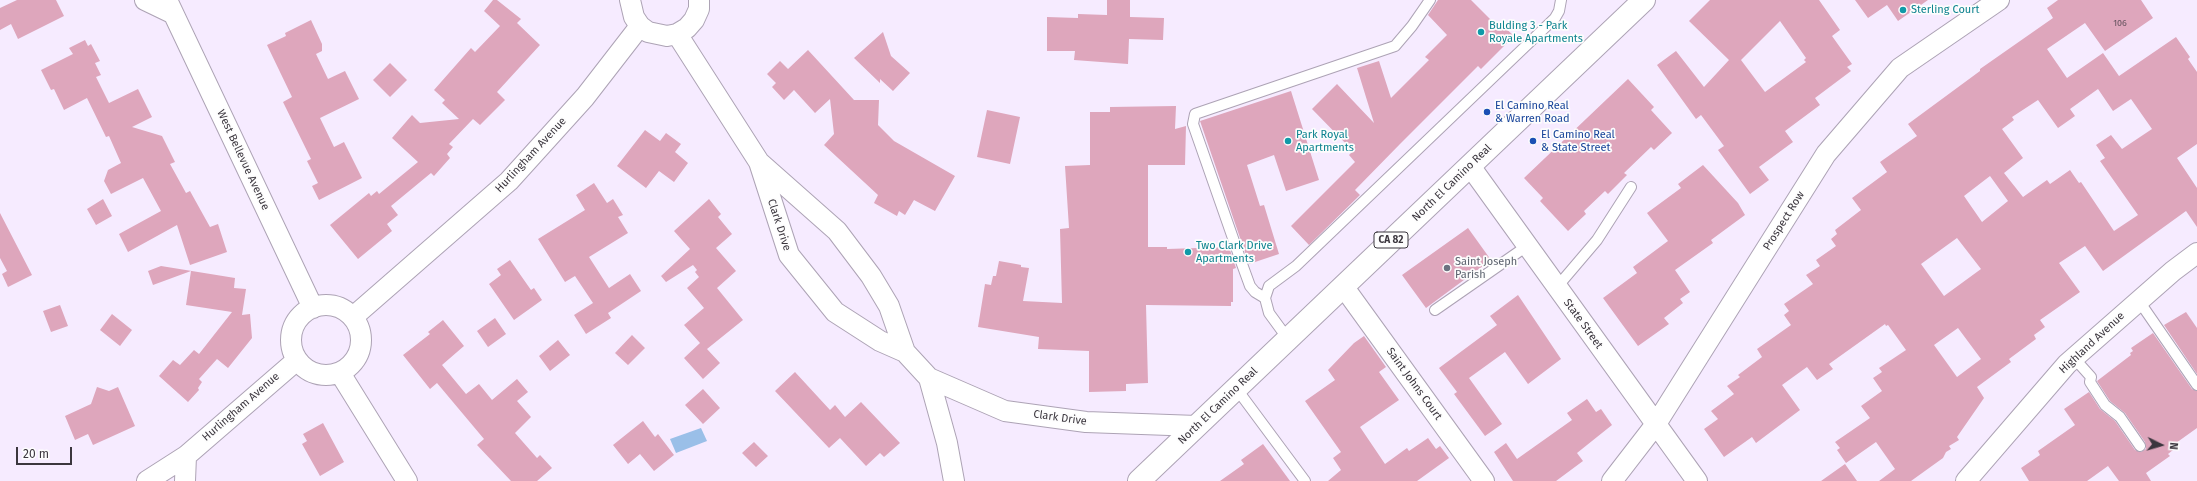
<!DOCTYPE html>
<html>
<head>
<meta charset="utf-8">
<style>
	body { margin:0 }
	#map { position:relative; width:2197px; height:481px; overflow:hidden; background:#f6ebff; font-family:"Fira Sans",sans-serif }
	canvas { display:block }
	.north { position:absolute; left:2141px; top:425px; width:40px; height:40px; -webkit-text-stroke:3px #fdfdfd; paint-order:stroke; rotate:95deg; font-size:11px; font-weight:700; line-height:16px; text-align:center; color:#3b363e }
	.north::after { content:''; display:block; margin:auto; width:14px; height:18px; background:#3b363e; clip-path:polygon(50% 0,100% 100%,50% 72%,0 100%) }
	.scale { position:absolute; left:16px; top:447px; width:56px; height:18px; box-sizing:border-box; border:2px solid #3b363e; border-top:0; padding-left:5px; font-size:12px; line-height:14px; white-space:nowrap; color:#3b363e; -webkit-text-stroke:3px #fdfdfd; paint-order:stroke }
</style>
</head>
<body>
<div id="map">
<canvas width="2197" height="481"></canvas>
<div class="north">N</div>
<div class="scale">20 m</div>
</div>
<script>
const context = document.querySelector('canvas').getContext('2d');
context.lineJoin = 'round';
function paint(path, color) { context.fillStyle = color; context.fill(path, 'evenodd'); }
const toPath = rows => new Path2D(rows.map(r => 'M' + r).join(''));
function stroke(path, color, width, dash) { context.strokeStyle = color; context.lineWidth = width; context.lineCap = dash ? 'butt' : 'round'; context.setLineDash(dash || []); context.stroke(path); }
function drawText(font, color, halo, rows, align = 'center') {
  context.font = font + ' "Fira Sans",sans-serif'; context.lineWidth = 3.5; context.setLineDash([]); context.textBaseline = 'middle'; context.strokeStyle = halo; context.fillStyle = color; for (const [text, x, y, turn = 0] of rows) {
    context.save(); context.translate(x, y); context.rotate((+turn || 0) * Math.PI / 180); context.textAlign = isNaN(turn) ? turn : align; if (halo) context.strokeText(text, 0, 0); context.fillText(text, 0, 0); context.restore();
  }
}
paint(toPath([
	[701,428,707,441,676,453,670,439]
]), '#9abfe8');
paint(toPath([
	[17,0,56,0,64,16,18,39,11,24,0,30,0,8],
	[493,0,497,0,521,19,517,23,540,45,497,92,505,100,480,125,473,119,449,144,453,147,447,154,450,158,434,176,431,173,391,206,398,215,387,224,392,231,358,259,330,225,369,193,371,196,377,191,379,194,418,162,392,138,412,115,420,123,459,119,442,103,445,100,434,90,471,48,475,52,500,26,484,11],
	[1107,0,1130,0,1130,17,1164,18,1163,40,1129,39,1128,64,1074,60,1075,51,1047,51,1047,17,1078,18,1078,14,1107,15],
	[1438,0,1471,0,1499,28,1502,25,1514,36,1481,69,1478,66,1400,144,1355,190,1360,195,1309,245,1291,226,1355,162,1349,155,1353,151,1312,109,1337,84,1374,123,1357,68,1379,61,1391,98,1429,60,1425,57,1447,35,1428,15],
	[1710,0,1819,0,1840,30,1832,36,1852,64,1847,67,1851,71,1815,98,1820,105,1785,131,1793,142,1759,167,1769,180,1750,194,1718,150,1724,146,1701,115,1696,119,1657,65,1676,51,1704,87,1729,60,1689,21],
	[1780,21,1806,58,1804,60,1806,62,1765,92,1741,60],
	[1855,0,1928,0,1898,21,1887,5,1868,18],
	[2058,0,2141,0,2153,18,2105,51,2085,23,2047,49,2067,78,2103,53,2119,76,2176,37,2190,57,2188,59,2197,72,2197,144,2177,158,2197,188,2197,227,2186,211,2103,271,2085,246,2059,263,2080,292,2040,320,2045,327,2034,335,2036,339,2009,359,2011,362,1977,387,1984,398,1957,437,1959,440,1949,446,1951,449,1946,452,1943,458,1911,481,1879,481,1895,469,1876,442,1846,463,1837,450,1840,448,1835,442,1870,418,1861,406,1882,391,1873,378,1882,372,1879,368,1906,350,1888,325,1886,326,1885,324,1829,364,1833,369,1817,380,1807,367,1782,385,1800,410,1756,443,1752,437,1724,457,1704,429,1718,419,1711,411,1734,394,1727,386,1740,377,1738,375,1762,357,1757,349,1791,325,1784,315,1789,311,1784,304,1813,284,1806,275,1820,266,1816,260,1836,246,1831,239,1837,234,1835,230,1861,210,1852,198,1887,172,1880,162,1917,136,1908,124,1980,71,1980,69,2053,18,2047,8],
	[2098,89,2113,111,2131,99,2152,129,2122,149,2111,135,2096,145,2105,158,2100,161,2138,215,2114,231,2081,182,2079,183,2070,170,2050,184,2047,180,2023,197,2004,173,2023,158,2002,129,2014,120,2012,117,2038,100,2058,128,2075,116,2070,109],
	[1990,176,2008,201,1982,222,1964,196],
	[1957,238,1981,269,1944,296,1921,264],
	[1958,328,1981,359,1957,377,1934,345],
	[311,20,322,44,322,51,316,54,328,79,345,71,359,99,320,118,334,147,344,142,362,178,319,200,312,186,318,183,307,161,311,159,283,102,292,97,267,45,286,36,285,33],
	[883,32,891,56,910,73,893,91,880,79,880,83,854,58],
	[85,40,88,46,91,44,100,61,95,63,101,75,96,77,109,103,138,89,152,117,132,127,162,136,175,162,170,164,186,193,190,191,210,227,218,224,227,252,190,265,177,225,128,252,119,234,161,211,143,178,111,194,104,181,108,170,121,163,109,136,106,137,87,98,64,110,54,89,51,90,41,70,73,54,69,48],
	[808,50,854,100,879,100,878,125,894,141,955,176,935,211,914,200,905,215,899,211,897,216,874,203,878,195,824,145,834,134,830,99,815,113,794,90,784,100,772,87,776,83,767,74,780,61,788,69],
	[390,63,407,80,390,97,373,80],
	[1628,79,1654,107,1651,110,1672,133,1654,150,1651,147,1624,173,1627,175,1608,194,1605,191,1584,211,1586,214,1568,231,1540,201,1543,198,1524,178],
	[1291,91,1319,180,1286,191,1274,155,1247,165,1260,206,1264,205,1279,254,1249,264,1200,121],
	[1176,106,1175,129,1186,126,1185,165,1148,165,1148,247,1167,247,1167,249,1229,247,1236,268,1233,269,1233,302,1231,302,1231,306,1146,305,1148,383,1126,384,1126,391,1089,392,1089,351,1038,349,1039,337,978,327,985,284,991,285,993,276,996,276,999,261,1016,264,1021,265,1021,267,1029,268,1023,301,1062,303,1060,229,1069,228,1065,166,1090,165,1090,112,1110,112,1110,107],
	[987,110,1020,117,1010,164,977,157],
	[645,130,660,141,666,133,681,144,675,152,688,163,674,182,659,171,646,188,617,166],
	[1703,165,1738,203,1745,215,1711,240,1713,243,1675,270,1690,292,1680,299,1683,303,1664,318,1669,324,1638,346,1603,298,1637,273,1633,267,1668,241,1647,213,1681,188,1678,184],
	[594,183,607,203,613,199,623,215,618,217,628,233,589,257,609,288,630,274,641,291,608,313,611,318,586,334,574,315,593,303,575,276,565,282,538,239,585,210,576,195],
	[103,199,112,216,96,225,87,209],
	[709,199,721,214,718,217,732,234,716,248,736,271,717,288,743,320,707,349,720,363,703,379,684,358,700,343,684,325,704,308,687,288,699,277,695,272,697,270,693,265,666,282,661,276,690,249,674,231],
	[0,213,32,275,8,287,2,274,7,271,0,258],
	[1468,228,1491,260,1426,308,1402,275],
	[510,260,531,290,534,288,542,300,514,320,489,284,501,275,497,269],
	[161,266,235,278,234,288,246,289,242,315,250,314,252,338,228,368,217,359,199,379,202,382,198,388,199,390,188,402,159,376,173,360,180,365,194,350,199,354,232,312,186,305,191,271,153,285,148,271],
	[1518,295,1561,359,1528,384,1505,352,1469,378,1502,424,1485,436,1454,394,1457,392,1439,368,1497,325,1490,316],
	[60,305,68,326,51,332,43,311],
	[2186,312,2197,328,2197,374,2164,325],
	[112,314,132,330,120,346,100,330],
	[495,318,506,334,488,347,477,331],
	[443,320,464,346,442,365,466,394,479,384,492,400,517,379,528,392,517,401,531,417,515,433,537,458,540,455,552,468,537,481,511,481,477,445,484,439,437,383,430,389,403,355,430,334,428,332],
	[2153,333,2192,389,2197,391,2197,428,2176,443,2178,446,2168,454,2170,456,2146,473,2151,481,2119,481,2108,466,2087,481,2029,481,2021,468,2040,455,2038,451,2075,425,2064,409,2089,392,2100,409,2115,421,2135,450,2141,452,2146,449,2145,442,2125,413,2110,401,2097,381,2131,355,2130,353,2133,351,2131,348],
	[632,335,645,348,628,365,615,353],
	[1364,336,1386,367,1379,372,1399,400,1360,427,1385,464,1407,448,1409,451,1428,438,1436,449,1440,446,1449,458,1417,481,1328,481,1341,470,1333,458,1341,452,1305,401,1335,380,1328,370,1354,343],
	[558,340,570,355,550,371,539,356],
	[795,372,830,410,835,405,845,417,861,402,900,443,884,457,880,453,866,466,840,438,829,448,775,391],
	[97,387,109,391,118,387,135,426,93,445,88,434,75,440,65,416,91,404],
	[703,389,720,408,703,424,685,405],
	[1587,399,1596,412,1601,409,1612,425,1577,453,1583,461,1556,481,1513,481,1494,452,1506,443,1517,459,1572,420,1567,413],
	[643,421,655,437,658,434,674,455,654,471,640,454,628,464,613,445],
	[323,423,344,462,320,476,302,444,307,441,303,434],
	[754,442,768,456,756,467,742,453],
	[1263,444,1290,481,1220,481,1244,464,1241,460],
	[1845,464,1857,481,1821,481]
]), '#dea6bc');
const service = toPath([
	[1557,287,1597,240,1631,187],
	[1265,298,1255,292,1250,286,1242,264,1193,124,1195,114,1395,46,1412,26,1430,0],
	[2139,301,2197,385],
	[1435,310,1527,246],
	[1288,339,1269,313,1265,298,1269,286,1296,266,1555,18,1559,11,1561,0],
	[2074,358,2091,377,2090,382,2105,405,2120,417,2140,446],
	[1236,388,1305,481]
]);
const minor = toPath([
	[145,0,172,13],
	[167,0,313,308],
	[630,0,634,17,640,26,648,32,667,36,677,34,687,28,694,20,699,9,699,0],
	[677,34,759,162,789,255,835,312,880,341,905,352],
	[759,162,837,231,871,276,889,306,905,352,929,378,1005,411,1086,422,1197,426],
	[1470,166,1697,481],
	[1343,286,1484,481],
	'291 340a35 35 0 1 1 70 0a35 35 0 1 1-70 0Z',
	[353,317,509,181,585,97,640,26],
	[340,373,407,481],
	[929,378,947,443,954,481],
	[147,481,186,456,297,360],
	[185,481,186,456],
	[1612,481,1656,424,1826,154,1900,68,1999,0],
	[1966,481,2067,364,2173,271,2197,253]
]);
const primary = toPath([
	[1139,481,1644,0]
]);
stroke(service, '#ada3b5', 12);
stroke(minor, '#ada3b5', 22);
stroke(primary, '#ada3b5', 24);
stroke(service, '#fff', 10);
stroke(minor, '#fff', 20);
stroke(primary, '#fff', 22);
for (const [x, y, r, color] of [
	[1903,10,4,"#0f9aa8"],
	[1481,32,4,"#0f9aa8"],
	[1487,112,4,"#1a4fb4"],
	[1288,141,4,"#0f9aa8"],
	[1533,141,4,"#1a4fb4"],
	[1188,252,4,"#0f9aa8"],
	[1447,268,4,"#6b7280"]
]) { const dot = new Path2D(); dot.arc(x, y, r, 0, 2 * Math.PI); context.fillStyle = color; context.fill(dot); stroke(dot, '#fdfdfd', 1.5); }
drawText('9px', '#64525e', null, [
	["106",2120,23]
]);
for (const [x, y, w] of [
	[1391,240,34]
]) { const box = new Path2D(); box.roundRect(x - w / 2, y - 8, w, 16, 3); context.fillStyle = '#fdfdfd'; context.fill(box); stroke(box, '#3b363e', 1); }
drawText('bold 10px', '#3b363e', null, [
	["CA 82",1391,240]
]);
drawText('11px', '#0d838f', '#fdfdfd', [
	["Sterling Court",1911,10],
	["Bulding 3 - Park",1489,26],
	["Royale Apartments",1489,39],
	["Park Royal",1296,135],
	["Apartments",1296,148],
	["Two Clark Drive",1196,246],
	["Apartments",1196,259]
], 'left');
drawText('11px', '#164399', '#fdfdfd', [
	["El Camino Real",1495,106],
	["& Warren Road",1495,119],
	["El Camino Real",1541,135],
	["& State Street",1541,148]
], 'left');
drawText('11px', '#3b363e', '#fdfdfd', [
	["Hurlingham Avenue",531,155,-47],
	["West Bellevue Avenue",243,160,65],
	["North El Camino Real",1452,183,-44],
	["Prospect Row",1784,221,-58],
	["Clark Drive",779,225,72],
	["State Street",1583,324,54],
	["Highland Avenue",2092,343,-43],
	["Saint Johns Court",1414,384,54],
	["North El Camino Real",1218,406,-44],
	["Hurlingham Avenue",241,407,-41],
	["Clark Drive",1060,418,8]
]);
drawText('11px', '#5b616d', '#fdfdfd', [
	["Saint Joseph",1455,262],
	["Parish",1455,275]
], 'left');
</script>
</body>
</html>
